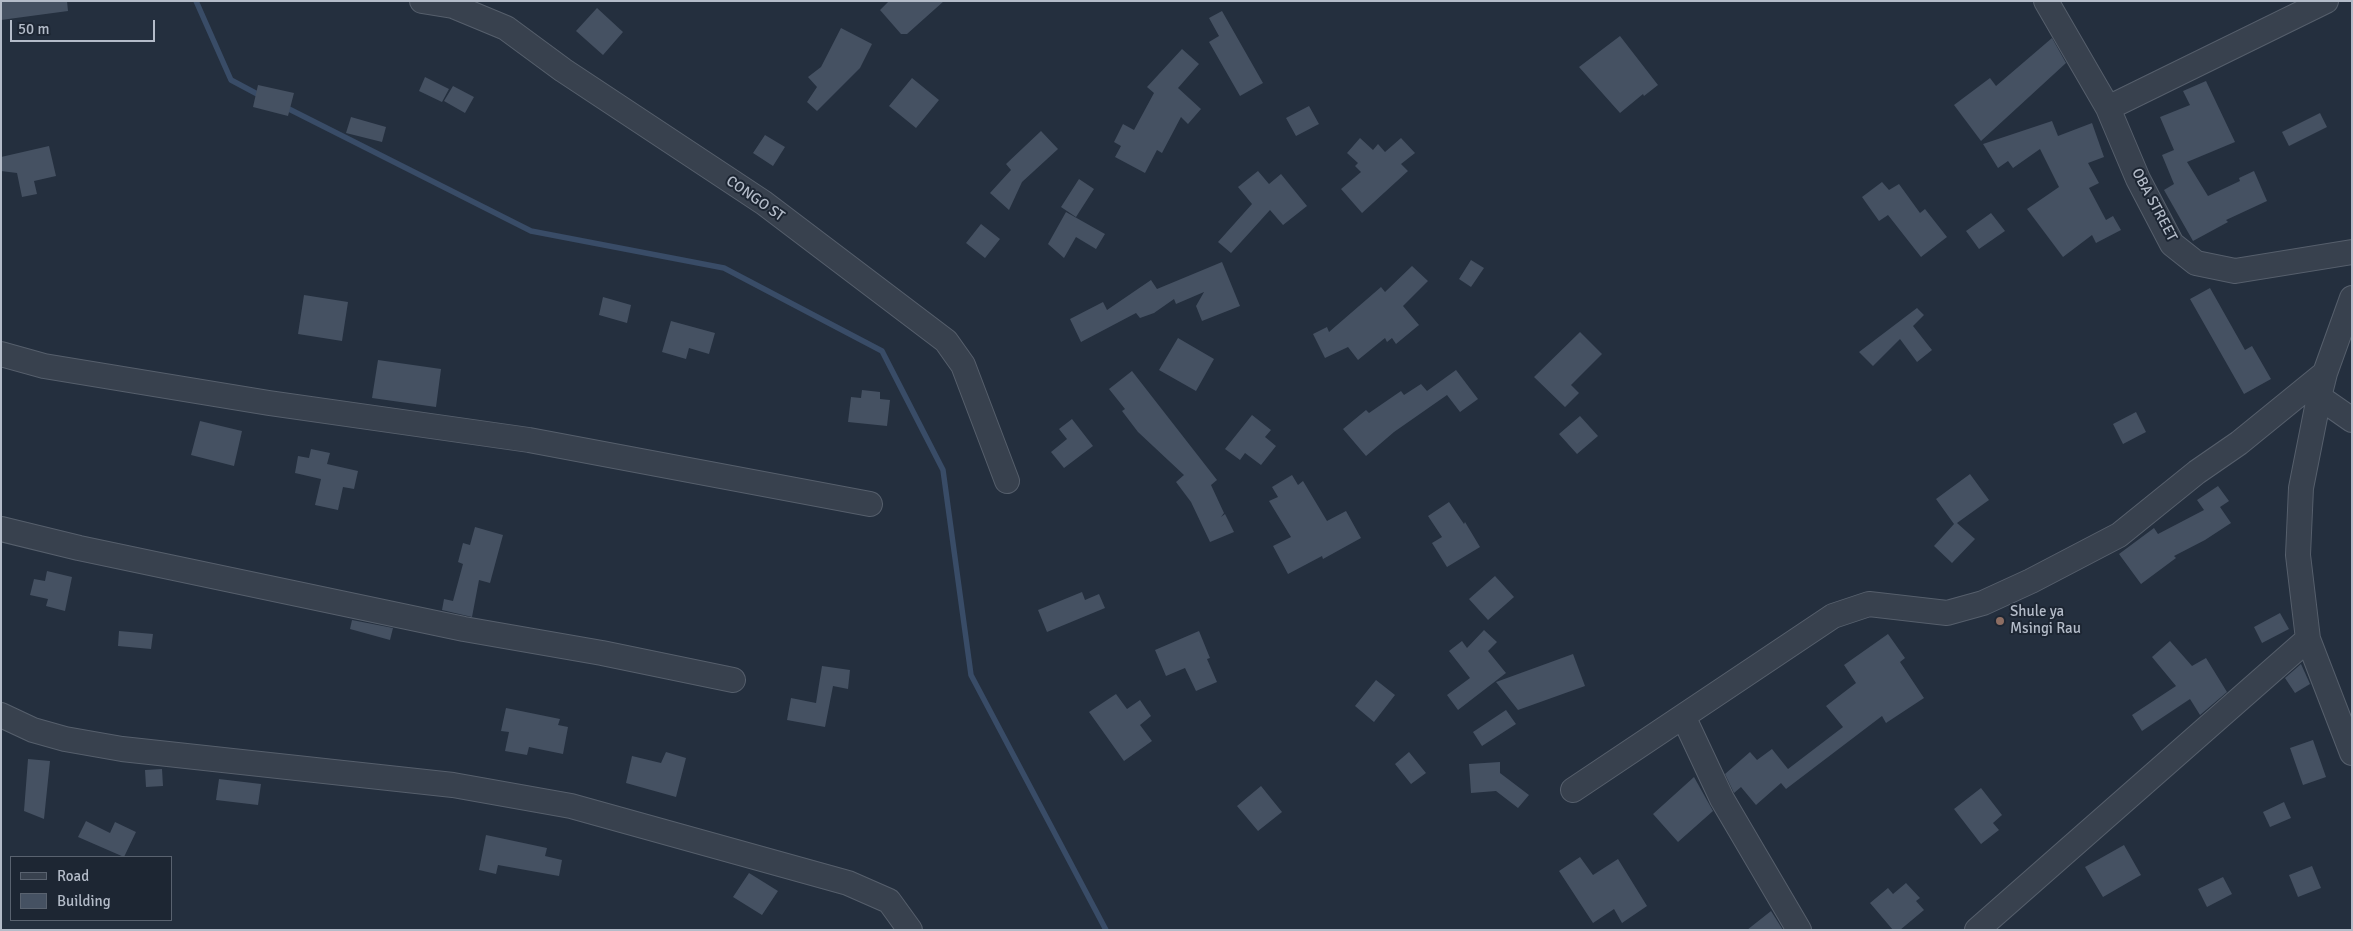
<!DOCTYPE html>
<html>
<head>
<meta charset="utf-8">
<style>
	body { margin:0 }
	#map { position:relative; width:2353px; height:931px; overflow:hidden; background:#242f3e; font-family:Signika,sans-serif }
	canvas { display:block }
	.frame { position:absolute; inset:0; border:2px solid #b4bcc9; pointer-events:none }
	.legend { position:absolute; left:10px; top:856px; width:162px; height:65px; box-sizing:border-box; background:#1d2633; border:1px solid #59626f; margin:0; padding:6px 9px; list-style:none; font-size:15px; color:#b4bcc9 }
	.legend li { display:flex; align-items:center; gap:10px; height:25px }
	.legend b { width:25px; border:1px solid #59626f }
	.scale { position:absolute; left:10px; top:20px; width:145px; height:22px; box-sizing:border-box; border:2px solid #b4bcc9; border-top:0; padding-left:6px; font-size:15px; line-height:18px; white-space:nowrap; color:#b4bcc9; -webkit-text-stroke:4px #1d2633; paint-order:stroke }
</style>
</head>
<body>
<div id="map">
<canvas width="2353" height="931"></canvas>
<div class="frame"></div>
<ul class="legend">
<li><b style="height:6px;background:#38414e"></b>Road</li>
<li><b style="height:14px;background:#455162"></b>Building</li>
</ul>
<div class="scale">50 m</div>
</div>
<script>
const context = document.querySelector('canvas').getContext('2d');
context.lineJoin = 'round';
const toPath = rows => new Path2D(rows.map(r => 'M' + r).join(''));
function stroke(path, color, width, dash) { context.strokeStyle = color; context.lineWidth = width; context.lineCap = dash ? 'butt' : 'round'; context.setLineDash(dash || []); context.stroke(path); }
function paint(path, color) { context.fillStyle = color; context.fill(path, 'evenodd'); }
function drawText(font, color, halo, rows, align = 'center') {
  context.font = font + ' Signika,sans-serif'; context.lineWidth = 4; context.setLineDash([]); context.textBaseline = 'middle'; context.strokeStyle = halo; context.fillStyle = color; for (const [text, x, y, turn = 0] of rows) {
    context.save(); context.translate(x, y); context.rotate((+turn || 0) * Math.PI / 180); context.textAlign = isNaN(turn) ? turn : align; if (halo) context.strokeText(text, 0, 0); context.fillText(text, 0, 0); context.restore();
  }
}
stroke(toPath([
	[196,1,231,80,261,96],
	[283,106,531,231,724,268,882,351,943,470,971,675,1106,930]
]), '#394c67', 5.5);
paint(toPath([
	[1,1,67,1,68,11,1,20],
	[889,1,944,1,907,34,901,34,880,10],
	[597,8,623,32,603,55,576,31],
	[1222,11,1263,83,1240,96,1209,42,1219,36,1209,18],
	[841,28,872,44,860,68,817,111,807,102,817,87,808,77,821,67],
	[1620,36,1658,85,1644,96,1643,94,1620,113,1579,67],
	[2052,38,2066,63,1981,141,1954,105,1990,78,1996,86],
	[1182,49,1199,64,1178,88,1201,109,1188,124,1181,117,1162,153,1157,150,1145,173,1115,157,1121,146,1114,142,1123,124,1134,130,1154,93,1147,87],
	[425,77,449,89,442,102,419,91],
	[912,78,939,100,916,128,889,106],
	[2206,81,2235,142,2187,162,2208,196,2240,181,2239,178,2254,171,2267,201,2226,220,2228,222,2193,241,2164,190,2174,184,2162,155,2174,150,2160,117,2190,105,2183,91],
	[258,85,294,93,288,116,253,107],
	[453,86,474,97,465,113,444,101],
	[1309,106,1319,124,1296,136,1286,118],
	[2320,113,2327,127,2289,146,2282,132],
	[351,117,386,127,382,142,346,133],
	[2052,121,2058,136,2092,123,2104,157,2088,163,2099,183,2089,188,2106,220,2113,216,2121,230,2096,243,2092,235,2063,257,2027,209,2059,187,2040,149,2013,168,2008,161,1998,168,1983,144],
	[1041,131,1058,149,1022,182,1009,210,990,193,1011,170,1006,164],
	[765,135,785,147,773,166,753,153],
	[1360,138,1373,150,1378,144,1385,152,1401,138,1415,153,1401,164,1408,171,1362,213,1341,189,1361,172,1355,166,1358,163,1347,153],
	[49,146,56,176,34,181,37,194,22,197,17,173,1,171,1,157],
	[1258,171,1269,184,1281,174,1307,206,1283,225,1270,210,1231,253,1218,242,1252,204,1238,187],
	[1079,179,1094,189,1076,217,1061,207],
	[1882,182,1889,190,1899,184,1920,213,1925,209,1947,237,1921,257,1888,215,1879,221,1862,197],
	[1066,212,1105,234,1096,249,1076,237,1064,258,1048,244],
	[1991,213,2005,231,1979,249,1966,231],
	[981,224,1000,239,985,258,966,243],
	[1471,260,1484,268,1471,287,1459,279],
	[1222,262,1240,306,1202,321,1196,306,1204,292,1176,304,1174,299,1154,313,1140,318,1136,313,1081,342,1070,319,1103,302,1107,310,1151,280,1157,289],
	[1412,266,1428,281,1403,306,1419,325,1396,344,1392,338,1387,342,1385,338,1358,360,1348,347,1325,358,1313,334,1327,327,1329,332,1381,287,1385,292],
	[2210,288,2245,350,2252,346,2271,379,2244,394,2190,299],
	[304,295,348,302,342,341,298,334],
	[603,297,631,305,627,323,599,315],
	[1917,308,1924,315,1913,326,1932,350,1917,362,1900,339,1873,366,1859,352],
	[671,321,715,333,709,354,689,348,686,359,662,352],
	[1580,332,1602,354,1571,385,1579,393,1565,407,1534,377],
	[1178,338,1214,359,1196,391,1159,370],
	[378,360,441,369,436,407,372,398],
	[1456,370,1478,399,1460,412,1447,395,1394,432,1366,456,1343,429,1366,410,1369,413,1401,391,1404,395,1421,384,1427,391],
	[1132,371,1217,480,1211,485,1224,513,1221,517,1225,514,1234,532,1210,542,1191,502,1176,482,1184,475,1138,432,1122,411,1125,409,1109,389],
	[862,390,880,392,880,399,890,400,887,426,848,422,851,397,861,398],
	[2136,412,2146,432,2123,444,2113,424],
	[1252,415,1271,430,1265,437,1276,446,1261,465,1245,453,1240,460,1225,449],
	[1580,416,1598,436,1577,454,1559,434],
	[1072,419,1093,446,1064,468,1051,452,1067,439,1059,429],
	[200,421,242,431,234,466,191,455],
	[311,449,330,453,327,464,358,471,354,489,343,487,338,510,315,505,321,479,295,473,298,456,309,458],
	[1970,474,1989,500,1957,523,1975,539,1952,563,1934,546,1954,524,1936,499],
	[1292,475,1298,485,1303,481,1327,521,1346,511,1361,538,1323,559,1322,556,1288,574,1273,546,1291,537,1269,501,1278,497,1272,487],
	[2218,486,2229,501,2220,507,2231,523,2205,540,2174,556,2176,558,2141,584,2119,554,2154,528,2158,534,2204,510,2197,500],
	[1449,502,1464,524,1465,522,1480,547,1447,567,1432,543,1442,537,1428,516],
	[475,527,503,535,490,583,479,580,472,617,442,610,444,599,453,601,463,564,458,562,463,543,470,545],
	[47,571,72,577,65,611,46,606,48,599,30,595,34,579,45,581],
	[1495,576,1514,597,1488,620,1469,599],
	[1082,592,1085,600,1099,594,1105,608,1047,632,1038,610],
	[2280,613,2289,629,2262,643,2254,627],
	[352,620,393,628,390,640,350,629],
	[1484,630,1497,642,1488,651,1506,673,1458,710,1447,695,1470,678,1449,651,1462,641,1467,648],
	[119,631,153,634,151,649,118,646],
	[1199,631,1210,658,1207,659,1217,682,1196,691,1185,668,1166,676,1155,650],
	[1888,634,1905,658,1900,662,1924,698,1886,723,1882,716,1786,789,1781,783,1756,805,1741,787,1734,793,1725,774,1750,752,1757,760,1772,749,1788,769,1843,727,1826,706,1856,683,1844,665],
	[2170,641,2192,666,2206,658,2227,692,2200,715,2190,699,2142,731,2132,715,2176,686,2152,657],
	[1573,654,1585,686,1518,710,1496,682],
	[2301,664,2310,684,2295,693,2285,678],
	[822,666,850,670,848,689,833,686,825,727,787,720,791,698,816,703],
	[1376,680,1395,695,1374,722,1355,706],
	[1116,694,1127,709,1140,700,1151,716,1140,725,1152,741,1124,761,1089,712],
	[506,708,560,719,558,725,568,727,563,754,529,747,527,755,505,751,509,732,501,731],
	[1506,710,1516,724,1482,746,1473,732],
	[2313,740,2326,777,2303,785,2290,748],
	[666,752,686,758,676,797,626,783,632,756,661,763],
	[1409,752,1426,773,1411,784,1395,764],
	[28,759,50,761,44,819,24,811],
	[1500,762,1500,773,1529,795,1518,808,1496,791,1471,793,1469,764],
	[162,769,163,786,146,787,145,770],
	[1694,777,1713,811,1678,842,1653,814],
	[219,779,261,784,258,805,216,800],
	[1261,786,1282,812,1258,831,1237,806],
	[1981,788,2002,815,1993,823,1999,830,1981,844,1954,809],
	[2284,802,2291,818,2270,827,2263,812],
	[86,821,110,833,115,822,136,832,124,857,78,837],
	[486,835,547,848,545,856,562,860,559,876,498,865,496,874,479,870],
	[2124,845,2141,875,2103,897,2085,867],
	[1580,857,1593,875,1618,859,1647,906,1622,923,1614,909,1593,923,1559,871],
	[2312,866,2321,888,2298,897,2289,875],
	[749,873,778,891,762,915,733,897],
	[2223,877,2232,894,2207,907,2198,889],
	[1906,883,1920,898,1916,901,1924,910,1900,930,1893,930,1870,903,1888,888,1893,894],
	[1771,911,1783,930,1747,930]
]), '#455162');
const minor = toPath([
	[422,1,453,6,506,28,563,70,764,203,946,341,963,365,1007,481],
	[2046,1,2108,108,2138,179,2172,244,2196,263,2235,271,2352,252],
	[2108,108,2326,1],
	[2352,298,2325,373,2319,397,2301,488,2298,555,2308,639,2352,753],
	[1,354,44,366,269,403,529,440,870,504],
	[2319,397,2352,420],
	[1,529,79,548,464,629,602,653,733,680],
	[1,715,33,730,65,739,122,749,453,785,571,806,848,883,889,901,910,930],
	[1684,718,1722,799,1799,930],
	[1573,790,1833,616,1869,604,1947,613,1983,603,2031,581,2119,535,2197,472,2239,443,2325,373],
	[1977,930,2308,639]
]);
stroke(minor, '#565f6c', 26);
stroke(minor, '#38414e', 24);
for (const [x, y, r, color] of [
	[2000,621,5,"#8d6e63"]
]) { const dot = new Path2D(); dot.arc(x, y, r, 0, 2 * Math.PI); context.fillStyle = color; context.fill(dot); stroke(dot, '#1d2633', 2); }
drawText('15px', '#b4bcc9', '#1d2633', [
	["CONGO ST",755,199,35],
	["OBA STREET",2154,205,62]
]);
drawText('15px', '#b4bcc9', '#1d2633', [
	["Shule ya",2010,612],
	["Msingi Rau",2010,629]
], 'left');
</script>
</body>
</html>
